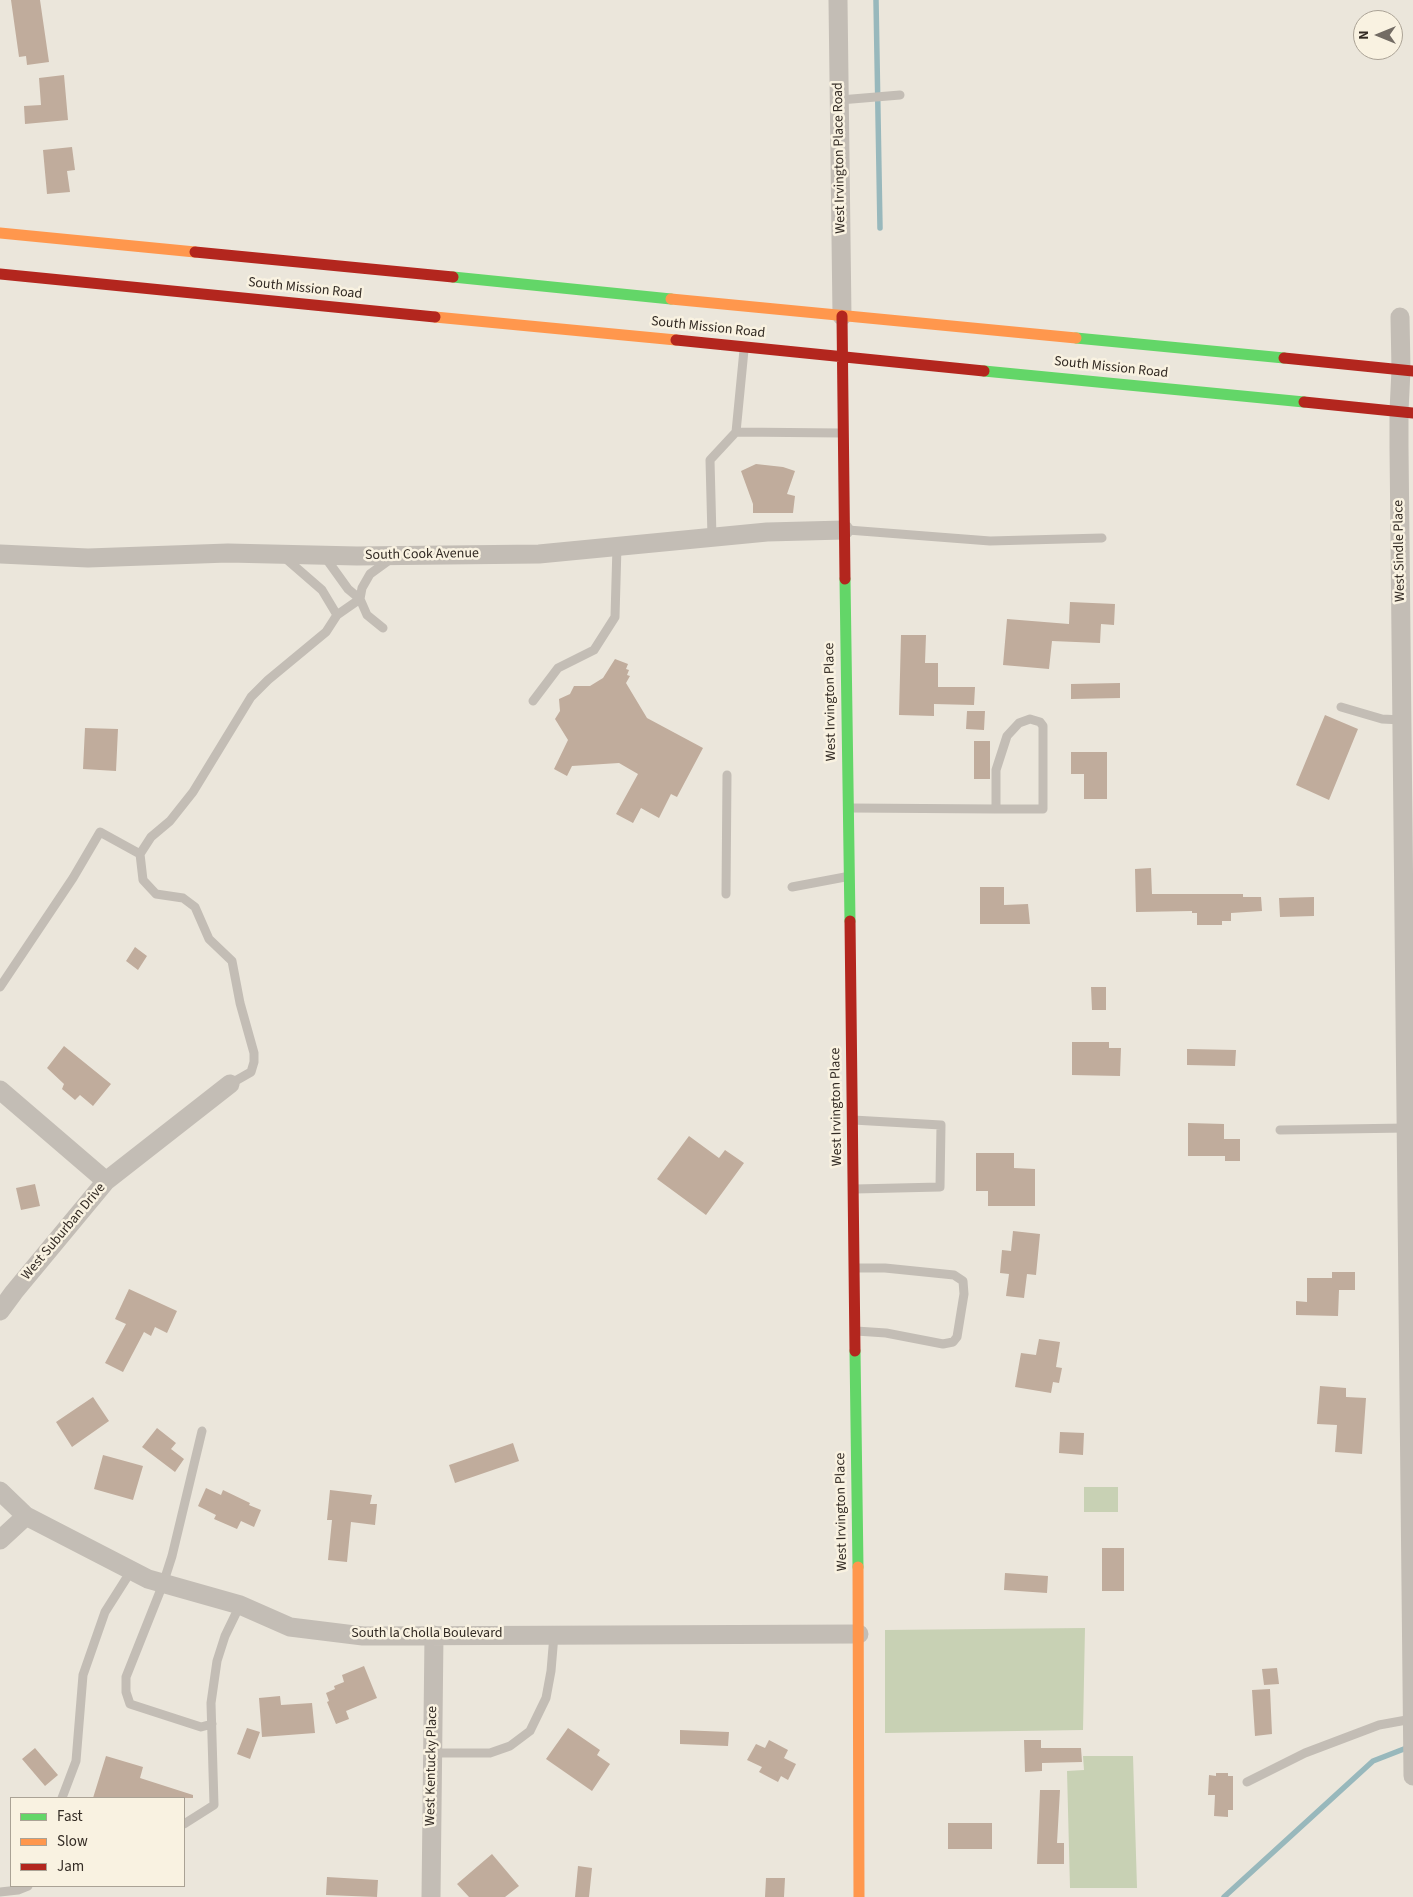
<!DOCTYPE html>
<html>
<head>
<meta charset="utf-8">
<style>
	body { margin:0 }
	#map { position:relative; width:1413px; height:1897px; overflow:hidden; background:#ebe6db; font-family:"Source Sans 3",sans-serif }
	canvas { display:block }
	.legend { position:absolute; left:10px; top:1797px; width:175px; height:90px; box-sizing:border-box; background:#f9f2e1; border:1px solid #aaa295; margin:0; padding:6px 9px; list-style:none; font-size:15px; color:#332b24 }
	.legend li { display:flex; align-items:center; gap:10px; height:25px }
	.legend b { width:25px; border:1px solid #aaa295 }
	.north { position:absolute; left:1353px; top:10px; width:50px; height:50px; box-sizing:border-box; background:#f9f2e1; border:1px solid #aaa295; border-radius:50%; rotate:270deg; font-size:14px; font-weight:700; line-height:20px; text-align:center; color:#332b24 }
	.north::after { content:''; display:block; margin:auto; width:18px; height:22px; background:#736c64; clip-path:polygon(50% 0,100% 100%,50% 72%,0 100%) }
</style>
</head>
<body>
<div id="map">
<canvas width="1413" height="1897"></canvas>
<ul class="legend">
<li><b style="height:6px;background:#63d668"></b>Fast</li>
<li><b style="height:6px;background:#ff974d"></b>Slow</li>
<li><b style="height:6px;background:#b3261e"></b>Jam</li>
</ul>
<div class="north">N</div>
</div>
<script>
const context = document.querySelector('canvas').getContext('2d');
context.lineJoin = 'round';
function paint(path, color) { context.fillStyle = color; context.fill(path, 'evenodd'); }
const toPath = rows => new Path2D(rows.map(r => 'M' + r).join(''));
function stroke(path, color, width, dash) { context.strokeStyle = color; context.lineWidth = width; context.lineCap = dash ? 'butt' : 'round'; context.setLineDash(dash || []); context.stroke(path); }
function drawText(font, color, halo, rows, align = 'center') {
  context.font = font + ' "Source Sans 3",sans-serif'; context.lineWidth = 5; context.setLineDash([]); context.textBaseline = 'middle'; context.strokeStyle = halo; context.fillStyle = color; for (const [text, x, y, turn = 0] of rows) {
    context.save(); context.translate(x, y); context.rotate((+turn || 0) * Math.PI / 180); context.textAlign = isNaN(turn) ? turn : align; if (halo) context.strokeText(text, 0, 0); context.fillText(text, 0, 0); context.restore();
  }
}
paint(toPath([
	[1084,1487,1118,1487,1118,1512,1084,1512],
	[1085,1628,1083,1730,885,1733,885,1630],
	[1083,1756,1133,1756,1137,1888,1070,1888,1067,1771,1084,1770]
]), '#c8d1b4');
stroke(toPath([
	[876,0,880,228],
	[1224,1897,1373,1761,1409,1747]
]), '#98b8bc', 5.5);
paint(toPath([
	[11,0,40,0,49,62,27,65,26,56,19,57],
	[64,75,68,120,25,124,24,106,41,105,39,78],
	[72,147,75,170,67,171,70,192,47,194,43,150],
	[756,464,783,467,795,471,787,494,795,496,793,513,753,513,753,504,741,471],
	[1070,602,1115,604,1114,625,1101,624,1100,643,1052,641,1049,669,1003,665,1007,619,1069,624],
	[901,635,926,635,925,663,938,663,938,687,975,687,974,705,934,704,934,716,899,715],
	[615,659,628,664,626,669,629,670,627,675,630,676,626,683,647,718,703,748,677,797,671,794,659,818,641,808,633,823,616,814,638,774,619,763,572,766,567,776,554,769,568,740,555,719,560,711,559,699,570,694,574,686,590,686,603,678],
	[1120,683,1120,698,1071,699,1071,684],
	[967,711,985,711,984,730,966,729],
	[1325,715,1358,729,1329,800,1296,785],
	[85,728,118,729,116,771,83,769],
	[974,741,990,741,990,779,974,779],
	[1071,752,1107,752,1107,799,1084,799,1084,774,1071,774],
	[1151,868,1152,894,1243,894,1243,897,1261,897,1262,911,1231,913,1231,921,1222,921,1222,925,1197,925,1197,913,1192,913,1192,911,1136,912,1135,869],
	[980,887,1004,887,1004,905,1028,904,1030,924,980,924],
	[1314,897,1314,916,1280,917,1279,898],
	[135,947,147,956,138,970,126,961],
	[1091,987,1106,987,1106,1010,1092,1010],
	[1072,1042,1109,1042,1109,1048,1121,1048,1120,1076,1072,1075],
	[64,1046,111,1084,93,1106,80,1095,75,1100,62,1089,64,1084,47,1068],
	[1187,1049,1236,1050,1235,1066,1187,1065],
	[1188,1123,1224,1124,1224,1139,1240,1139,1240,1161,1225,1161,1225,1156,1188,1156],
	[689,1136,719,1158,725,1150,744,1163,706,1215,657,1179],
	[976,1153,1014,1153,1014,1168,1035,1169,1035,1206,988,1206,988,1191,976,1191],
	[35,1184,40,1206,21,1210,16,1188],
	[1013,1231,1040,1234,1036,1275,1027,1274,1024,1298,1006,1296,1009,1274,1000,1273,1002,1250,1011,1251],
	[1332,1272,1355,1272,1355,1290,1339,1290,1338,1316,1296,1315,1296,1301,1307,1302,1307,1278,1332,1278],
	[129,1289,177,1311,167,1333,155,1327,151,1336,144,1332,123,1372,105,1363,126,1324,115,1319],
	[1039,1339,1060,1342,1056,1367,1062,1368,1059,1383,1053,1382,1051,1393,1015,1387,1021,1353,1036,1355],
	[1320,1386,1346,1388,1346,1397,1366,1398,1362,1454,1335,1452,1337,1425,1317,1424],
	[93,1397,109,1421,72,1447,56,1422],
	[157,1428,176,1443,171,1449,184,1459,175,1472,142,1447],
	[1060,1432,1084,1433,1083,1455,1059,1453],
	[513,1443,519,1461,455,1483,449,1465],
	[103,1455,143,1466,133,1500,94,1489],
	[206,1488,221,1495,223,1490,250,1503,249,1505,261,1510,254,1527,241,1521,237,1529,214,1519,216,1515,198,1506],
	[330,1490,372,1495,370,1504,377,1504,375,1525,351,1522,347,1562,328,1560,332,1520,327,1520],
	[1102,1548,1124,1548,1124,1591,1102,1591],
	[1005,1573,1048,1576,1047,1593,1004,1590],
	[364,1666,377,1698,346,1711,349,1719,336,1724,327,1702,329,1701,326,1693,335,1689,334,1686,344,1682,342,1675],
	[1277,1668,1279,1684,1264,1685,1262,1669],
	[1270,1689,1272,1734,1255,1736,1252,1690],
	[280,1696,281,1705,312,1703,315,1733,262,1737,259,1698],
	[247,1728,260,1732,250,1759,237,1754],
	[568,1728,600,1750,597,1755,610,1764,592,1791,546,1759],
	[680,1730,729,1732,728,1746,680,1744],
	[769,1740,788,1750,784,1758,796,1764,788,1780,781,1776,778,1782,759,1772,762,1767,747,1760,756,1744,765,1748],
	[1024,1740,1041,1740,1041,1748,1081,1748,1082,1762,1042,1763,1042,1771,1025,1772],
	[35,1748,58,1775,45,1786,22,1759],
	[106,1756,143,1767,140,1778,193,1795,193,1798,93,1798],
	[1216,1773,1228,1773,1228,1776,1233,1776,1233,1810,1228,1810,1228,1817,1214,1816,1215,1795,1208,1795,1209,1775,1216,1776],
	[1040,1790,1060,1790,1057,1843,1064,1843,1064,1864,1037,1864],
	[948,1823,992,1823,992,1849,948,1849],
	[492,1854,519,1886,505,1897,469,1897,457,1884],
	[578,1866,592,1868,589,1897,575,1897],
	[327,1877,378,1880,377,1897,326,1895],
	[766,1878,785,1878,784,1897,765,1897]
]), '#c0ac9c');
stroke(toPath([
	[840,100,900,95],
	[736,432,841,433],
	[848,530,990,541,1102,538],
	[712,537,710,460,736,432,744,350],
	[284,557,322,590,337,615,360,599,348,589,325,557],
	[383,628,367,615,360,599,362,588,370,574,392,558],
	[533,701,558,668,594,650,615,617,617,546],
	[1341,707,1382,719,1402,720],
	[850,808,996,809,1043,809,1043,726,1040,722,1030,719,1019,723,1007,736,996,770,996,809],
	[140,854,143,880,156,894,183,898,195,907,209,939,232,961,240,1003,254,1053,254,1062,251,1072,230,1084],
	[792,887,845,877],
	[726,894,727,775],
	[0,987,73,878,100,832,140,854,151,837,170,821,193,792,251,697,268,680,326,632,337,615],
	[853,1120,941,1125,940,1187,855,1189],
	[1280,1130,1406,1128],
	[856,1331,886,1333,943,1344,953,1342,957,1337,964,1294,963,1281,954,1275,885,1268,857,1268],
	[202,1431,172,1556,163,1584,126,1677,126,1692,130,1704,201,1727,212,1724],
	[432,1753,490,1753,510,1746,530,1731,546,1698,551,1671,554,1635],
	[1247,1782,1305,1753,1379,1725,1412,1719],
	[62,1798,76,1761,83,1675,105,1612,131,1571],
	[184,1824,214,1805,211,1703,217,1661,225,1636,240,1605],
	[0,1892,18,1890,28,1886]
]), '#c3bdb5', 9);
stroke(toPath([
	[838,0,842,316],
	[1400,317,1401,370,1399,411,1399,447,1413,1776],
	[0,554,88,558,228,553,357,556,539,554,767,532,844,530],
	[0,1090,106,1181],
	[0,1311,14,1292,106,1181,230,1084],
	[0,1491,26,1516,148,1579,240,1605,290,1627,363,1636,859,1634],
	[0,1540,26,1516],
	[431,1897,434,1635]
]), '#c3bdb5', 19);
stroke(toPath([
	[453,277,671,299],
	[1076,338,1284,358],
	[984,371,1304,402],
	[845,579,850,921],
	[855,1351,858,1567]
]), '#63d668', 11);
stroke(toPath([
	[0,233,195,252],
	[671,299,1076,338],
	[435,317,676,340],
	[858,1567,859,1897]
]), '#ff974d', 11);
stroke(toPath([
	[195,252,453,277],
	[0,274,435,317],
	[842,316,845,579],
	[676,340,984,371],
	[1284,358,1413,371],
	[1304,402,1413,413],
	[850,921,855,1351]
]), '#b3261e', 11);
drawText('14px', '#332b24', '#f9f2e1', [
	["West Irvington Place Road",840,158,-91],
	["South Mission Road",305,289,6],
	["South Mission Road",708,328,6],
	["South Mission Road",1111,368,6],
	["West Sindle Place",1400,551,-91],
	["South Cook Avenue",422,555,-1],
	["West Irvington Place",831,702,-91],
	["West Irvington Place",837,1107,-91],
	["West Suburban Drive",64,1232,-50],
	["West Irvington Place",842,1512,-91],
	["South la Cholla Boulevard",427,1634],
	["West Kentucky Place",432,1766,-89]
]);
</script>
</body>
</html>
